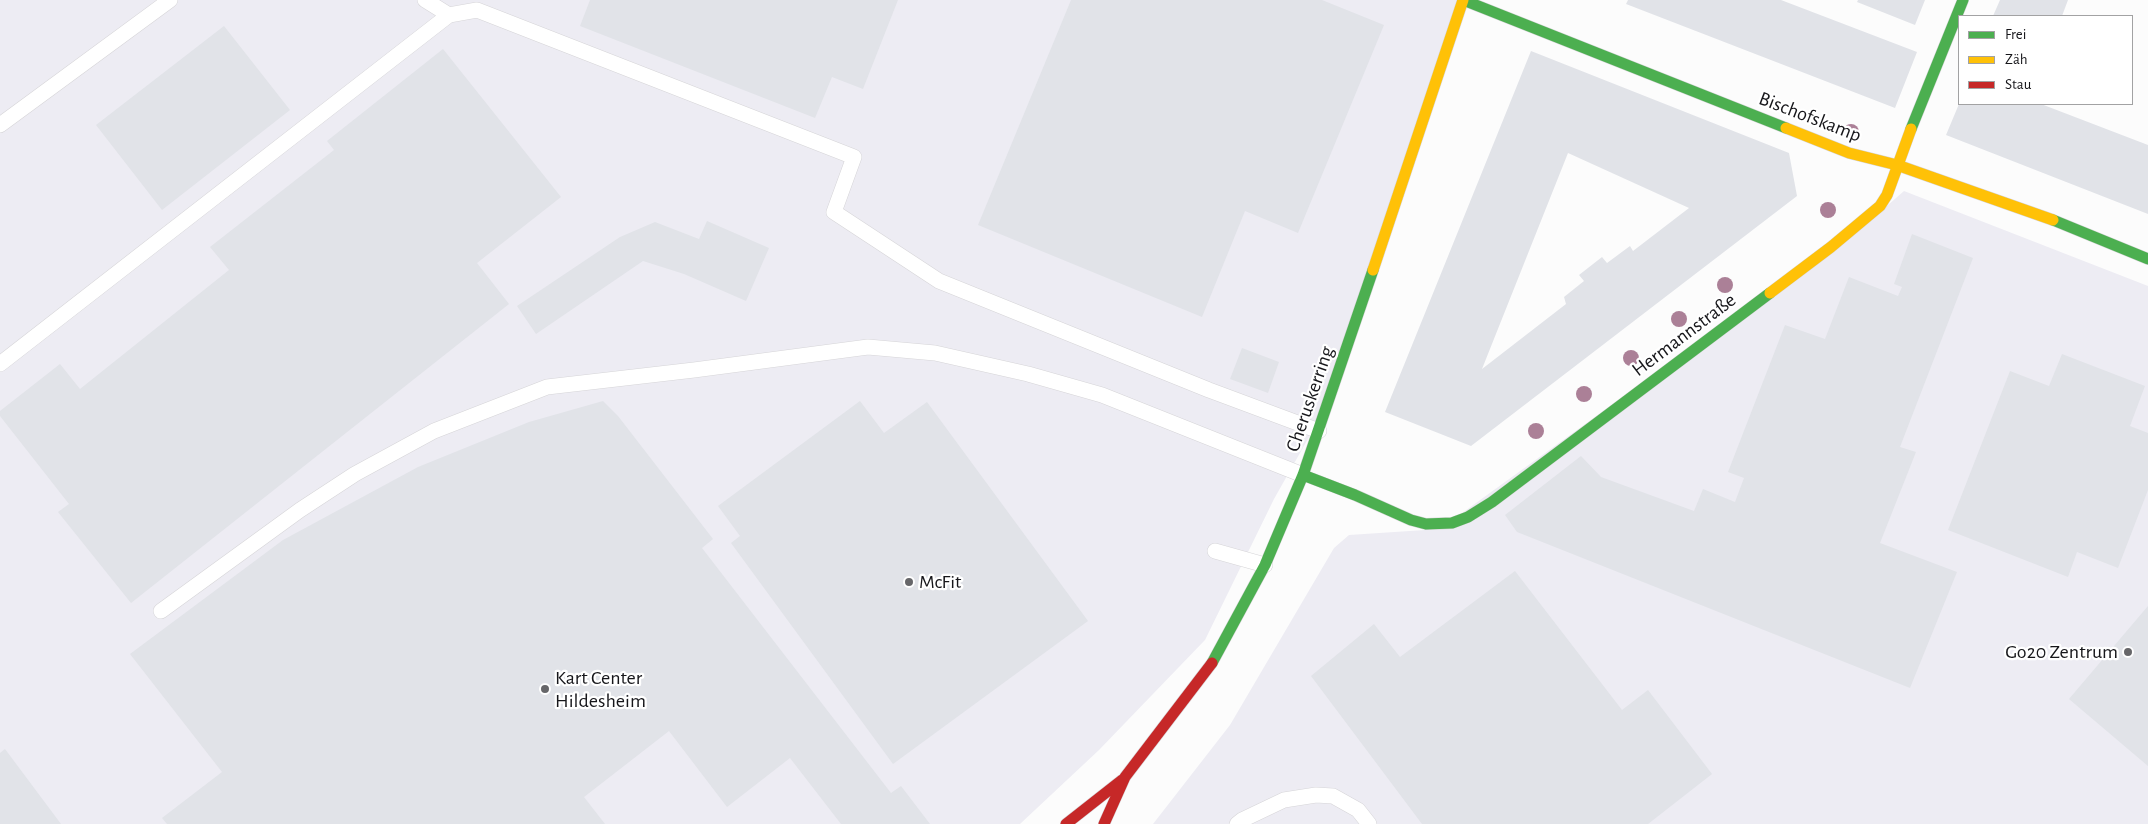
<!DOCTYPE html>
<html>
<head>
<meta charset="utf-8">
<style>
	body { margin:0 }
	#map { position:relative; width:2148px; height:824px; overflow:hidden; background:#fcfcfc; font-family:"Alegreya Sans",sans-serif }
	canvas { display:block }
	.legend { position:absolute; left:1958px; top:15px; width:175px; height:90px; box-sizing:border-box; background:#fff; border:1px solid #a2a2a3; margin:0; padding:6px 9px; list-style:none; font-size:15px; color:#16161a }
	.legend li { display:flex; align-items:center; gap:10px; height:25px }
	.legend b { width:25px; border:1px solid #a2a2a3 }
</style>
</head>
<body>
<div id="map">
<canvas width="2148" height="824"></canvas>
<ul class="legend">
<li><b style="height:6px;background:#4caf50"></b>Frei</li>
<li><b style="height:6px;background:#ffc107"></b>Zäh</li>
<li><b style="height:6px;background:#c62828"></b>Stau</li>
</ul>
</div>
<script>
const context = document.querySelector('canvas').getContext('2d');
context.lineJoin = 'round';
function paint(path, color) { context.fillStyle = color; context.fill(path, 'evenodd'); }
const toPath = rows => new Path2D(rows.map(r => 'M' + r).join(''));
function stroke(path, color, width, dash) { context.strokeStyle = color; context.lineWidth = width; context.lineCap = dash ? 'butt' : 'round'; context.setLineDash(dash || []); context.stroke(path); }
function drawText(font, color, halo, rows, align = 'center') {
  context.font = font + ' "Alegreya Sans",sans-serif'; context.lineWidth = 4.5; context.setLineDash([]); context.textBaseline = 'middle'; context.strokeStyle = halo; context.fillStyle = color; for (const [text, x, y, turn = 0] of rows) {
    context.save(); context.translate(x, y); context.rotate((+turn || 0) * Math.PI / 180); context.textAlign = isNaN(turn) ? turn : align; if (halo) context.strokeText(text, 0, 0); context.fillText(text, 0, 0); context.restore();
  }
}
paint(toPath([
	[0,0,1458,0,1318,421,1274,499,1205,640,1099,750,1020,824,0,824],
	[1904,191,2148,286,2148,824,1153,824,1230,725,1334,548,1349,535,1440,529,1888,205]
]), '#edecf3');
paint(toPath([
	[590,0,898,0,863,89,832,77,815,118,580,26],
	[1071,0,1322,0,1384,25,1298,233,1245,211,1202,317,978,225],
	[1628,0,1781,0,1917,52,1895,108,1626,4],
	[1858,0,1925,0,1915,25,1857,2],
	[2000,0,2068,0,2062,16,1993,16],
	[224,26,290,110,162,210,96,125],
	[443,49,561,197,477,263,509,304,131,603,58,512,69,504,0,416,0,411,60,364,80,389,229,270,210,247,334,150,327,141],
	[1531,51,1789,153,1797,196,1471,446,1385,412],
	[1568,153,1689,208,1633,251,1630,246,1607,263,1602,257,1579,275,1584,281,1564,297,1566,304,1482,369],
	[1959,104,2041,104,2148,145,2148,214,1946,135],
	[707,221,769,248,746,301,684,274,643,261,536,334,517,306,620,237,655,222,699,239],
	[1912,234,1973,258,1900,447,1916,452,1880,543,1957,572,1910,688,1517,532,1505,515,1581,456,1601,477,1694,511,1703,489,1735,502,1744,478,1728,472,1785,325,1825,339,1849,277,1898,296,1902,287,1894,284],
	[1242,348,1279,362,1268,393,1230,379],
	[2062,354,2145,386,2130,426,2148,433,2148,490,2118,568,2077,552,2068,577,1948,530,2010,371,2049,386],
	[603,401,618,416,713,539,702,548,891,793,901,786,930,824,841,824,790,758,727,807,669,731,584,797,605,824,167,824,162,818,222,772,130,654,283,540,418,467,529,422],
	[860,401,884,433,927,402,1088,621,893,764,731,543,740,536,718,506],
	[1515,571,1622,710,1648,690,1712,774,1648,824,1422,824,1311,676,1374,624,1400,657],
	[2148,606,2148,766,2069,699],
	[5,749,61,824,0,824,0,753]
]), '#e1e3e8');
const lane = toPath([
	[425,0,449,15],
	[0,125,170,0],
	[0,364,449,15,477,10,854,157,834,212,939,281,1209,390,1319,431],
	[1215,551,1265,565],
	[161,611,300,510,355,474,434,431,547,387,694,370,868,347,935,353,1028,374,1102,395,1303,475],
	[1237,824,1242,820,1284,800,1316,795,1333,796,1358,810,1369,824]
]);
const fast = toPath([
	[1463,0,1786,128],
	[1911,129,1963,0],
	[2053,220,2148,259],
	[1303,475,1355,495,1411,520,1426,524,1452,523,1468,517,1492,502,1770,293],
	[1212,663,1265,565,1303,475,1373,270]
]);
const slow = toPath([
	[1786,128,1849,153,1897,165,2053,220],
	[1373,270,1463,0],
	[1770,293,1831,247,1880,206,1887,195,1911,129]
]);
const jam = toPath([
	[1066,824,1122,780],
	[1104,824,1125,777,1212,663]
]);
stroke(lane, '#d6d5d8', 16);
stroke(fast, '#d6d5d8', 12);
stroke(slow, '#d6d5d8', 12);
stroke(jam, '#d6d5d8', 12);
stroke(lane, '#fff', 15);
stroke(fast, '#4caf50', 11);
stroke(slow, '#ffc107', 11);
stroke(jam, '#c62828', 11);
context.fillStyle = '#ab8097';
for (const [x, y] of [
	[1851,132],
	[1828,210],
	[1725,285],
	[1679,319],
	[1631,358],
	[1584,394],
	[1536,431]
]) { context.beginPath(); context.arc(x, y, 8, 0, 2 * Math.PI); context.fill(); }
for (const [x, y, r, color] of [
	[909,582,5,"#666669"],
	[2128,652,5,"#666669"],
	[545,689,5,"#666669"]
]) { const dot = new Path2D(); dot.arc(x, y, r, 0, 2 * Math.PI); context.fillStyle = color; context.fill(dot); stroke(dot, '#fff', 2); }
drawText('20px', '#16161a', '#fff', [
	["Bischofskamp",1810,117,21],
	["Hermannstraße",1684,335,-37],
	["Cheruskerring",1310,399,-71]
]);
drawText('20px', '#16161a', '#fff', [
	["McFit",919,582],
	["Go20 Zentrum",2118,652,"right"],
	["Kart Center",555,678],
	["Hildesheim",555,701]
], 'left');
</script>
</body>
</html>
